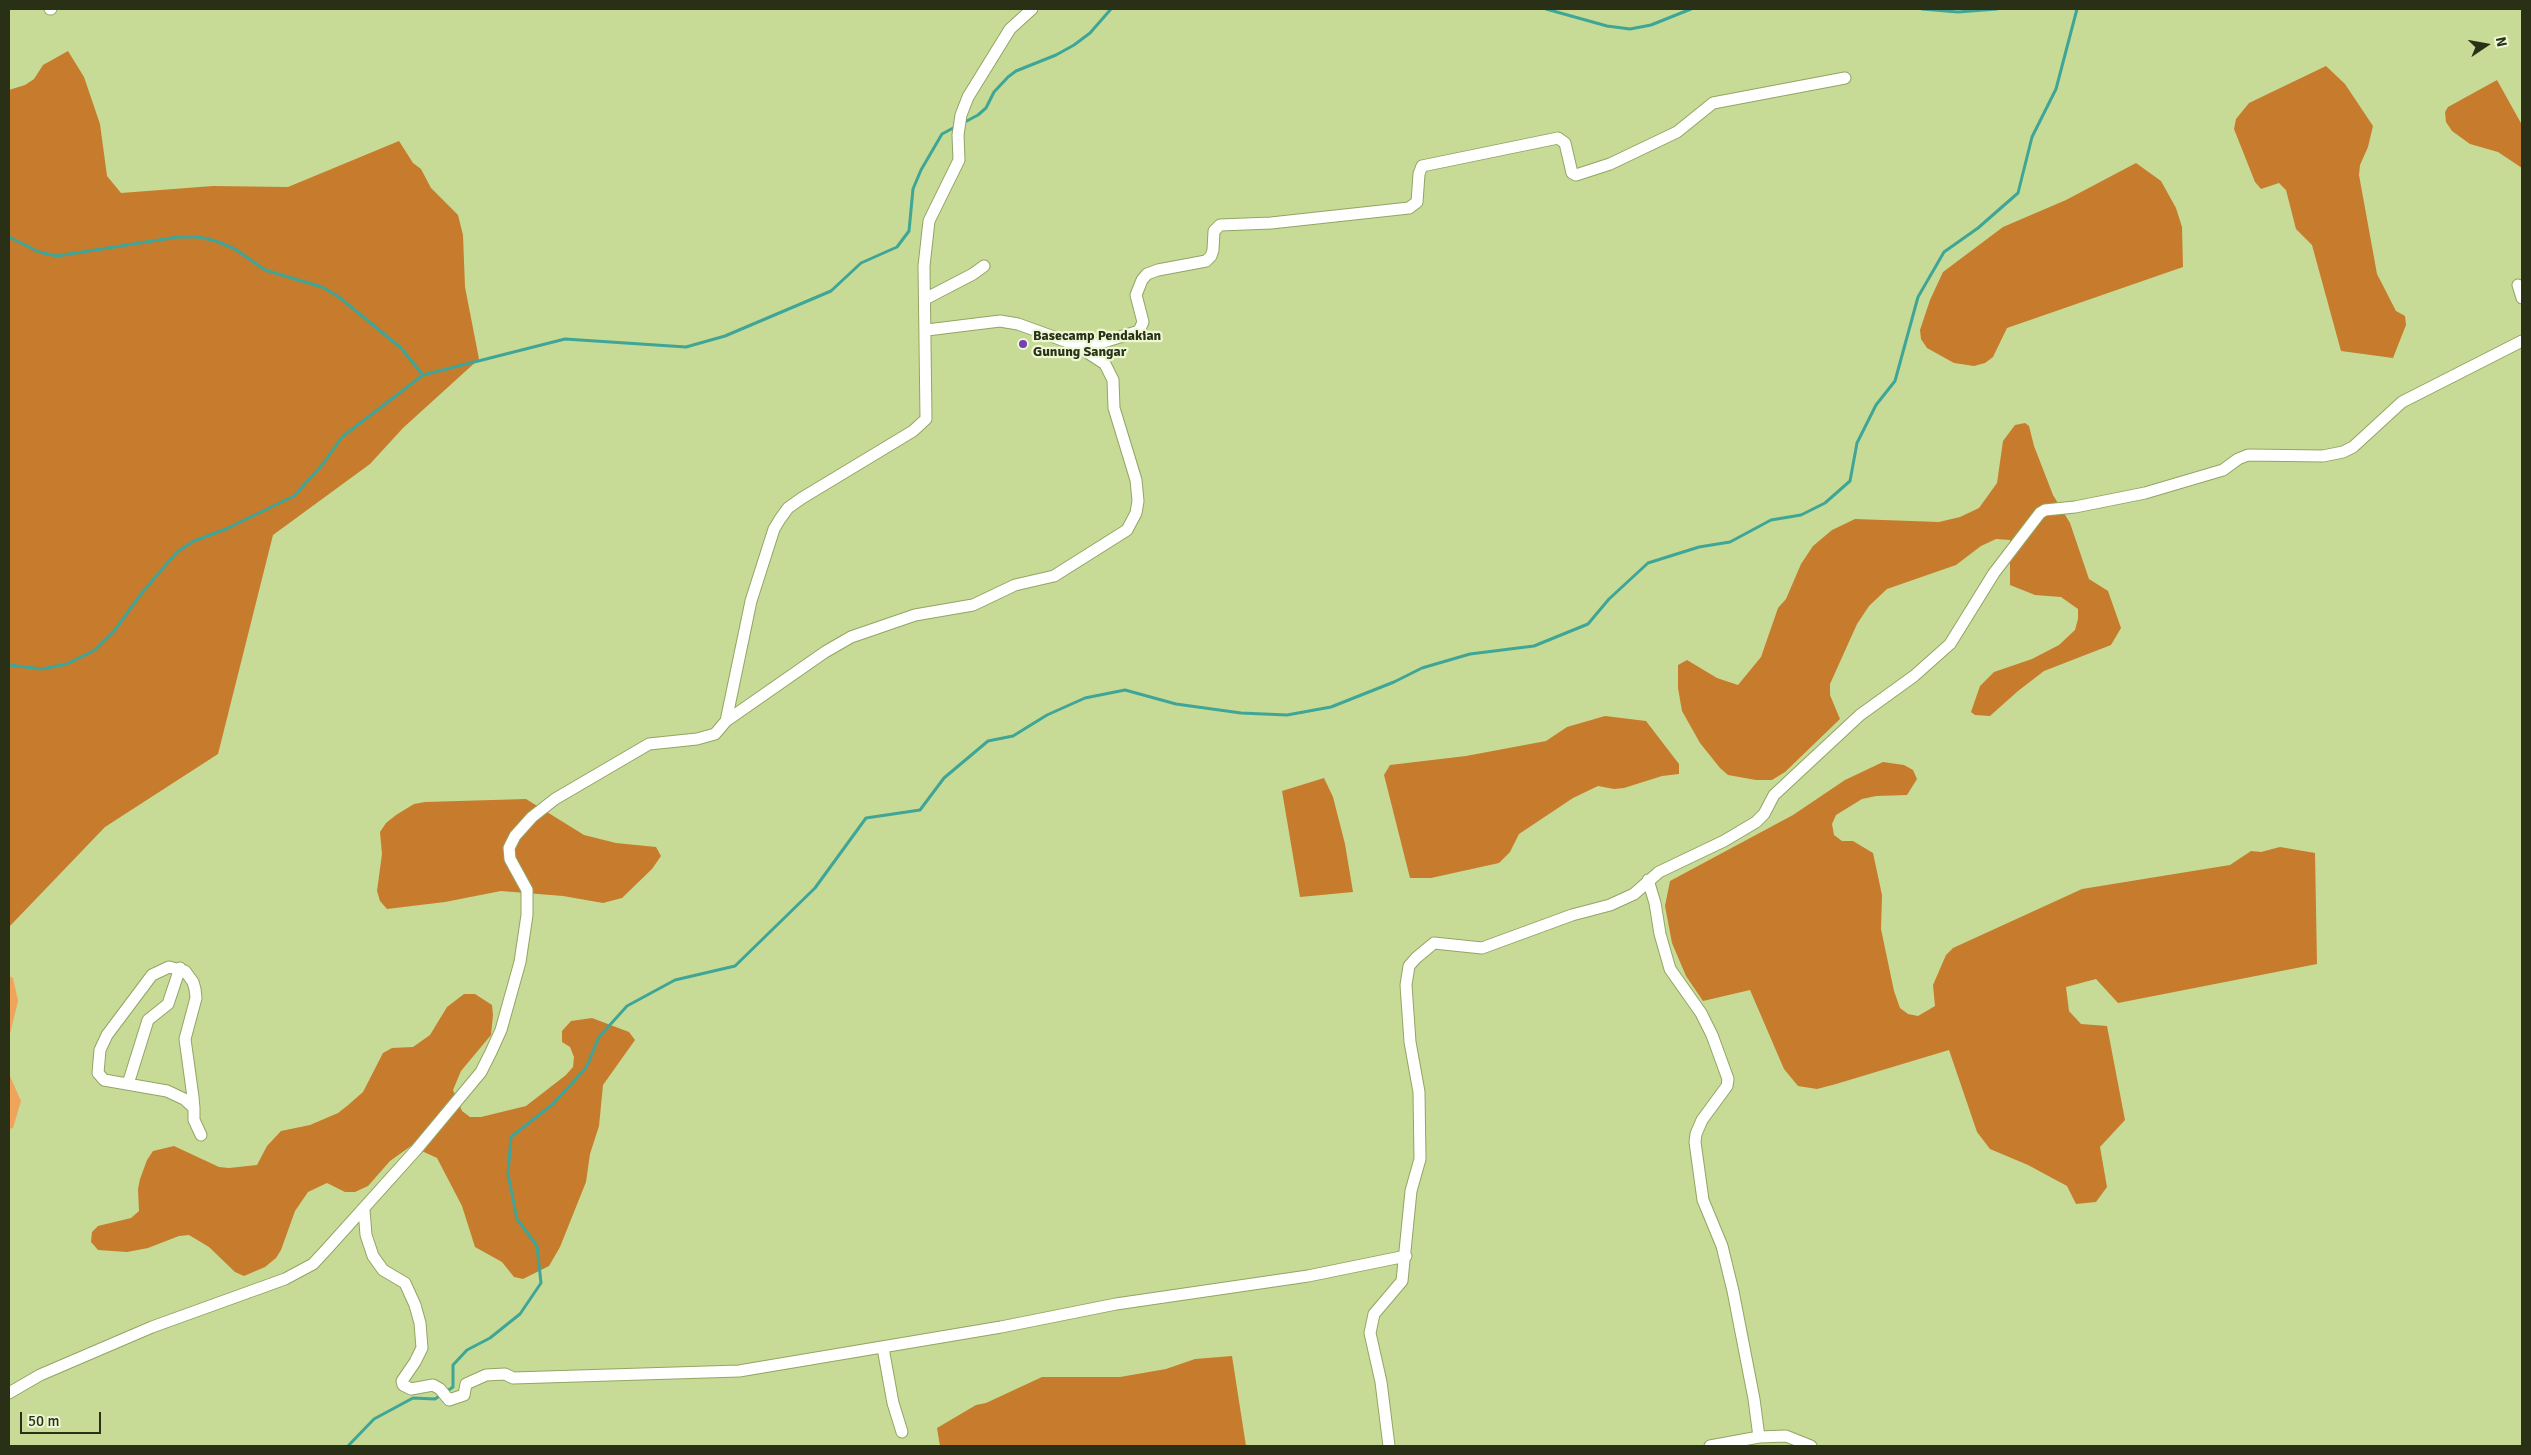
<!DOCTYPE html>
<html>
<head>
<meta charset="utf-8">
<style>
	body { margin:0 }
	#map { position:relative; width:2531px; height:1455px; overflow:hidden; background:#c7db96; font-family:Signika,sans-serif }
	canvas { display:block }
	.frame { position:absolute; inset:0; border:10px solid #293015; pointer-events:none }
	.north { position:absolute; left:2461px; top:20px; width:50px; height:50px; -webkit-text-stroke:4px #ecf7d5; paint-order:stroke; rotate:78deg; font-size:14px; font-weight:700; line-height:20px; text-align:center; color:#293015 }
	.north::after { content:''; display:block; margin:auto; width:18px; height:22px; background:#293015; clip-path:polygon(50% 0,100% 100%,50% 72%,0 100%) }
	.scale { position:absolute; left:20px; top:1412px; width:81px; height:22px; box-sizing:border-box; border:2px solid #293015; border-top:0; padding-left:6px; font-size:15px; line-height:18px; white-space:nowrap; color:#293015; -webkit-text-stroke:4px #ecf7d5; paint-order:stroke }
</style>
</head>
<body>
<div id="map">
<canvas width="2531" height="1455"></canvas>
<div class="frame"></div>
<div class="north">N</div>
<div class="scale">50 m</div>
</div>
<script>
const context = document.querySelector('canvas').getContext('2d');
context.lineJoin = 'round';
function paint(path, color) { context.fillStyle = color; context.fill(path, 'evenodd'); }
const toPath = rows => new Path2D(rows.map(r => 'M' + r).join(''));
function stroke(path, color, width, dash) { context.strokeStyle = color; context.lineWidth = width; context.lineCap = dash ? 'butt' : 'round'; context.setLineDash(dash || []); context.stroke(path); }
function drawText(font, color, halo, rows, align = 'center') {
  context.font = font + ' Signika,sans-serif'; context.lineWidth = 4.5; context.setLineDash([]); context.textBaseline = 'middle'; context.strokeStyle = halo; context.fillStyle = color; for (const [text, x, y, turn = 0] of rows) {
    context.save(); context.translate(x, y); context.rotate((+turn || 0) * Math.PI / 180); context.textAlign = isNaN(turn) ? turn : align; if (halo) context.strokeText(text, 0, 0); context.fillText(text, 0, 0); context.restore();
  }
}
paint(toPath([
	[9,976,13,978,18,1001,9,1038],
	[9,1074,21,1101,13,1128,9,1129]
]), '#f0a35b');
paint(toPath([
	[68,51,84,77,100,124,107,176,121,193,213,186,288,187,399,141,413,163,421,169,431,188,458,215,463,235,465,287,479,359,403,428,370,464,273,535,218,754,105,827,9,927,9,90,25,85,34,79,43,65],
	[2326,66,2345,84,2373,126,2368,147,2360,165,2359,175,2377,274,2396,311,2405,316,2406,325,2393,358,2341,351,2312,245,2296,229,2286,190,2279,183,2261,189,2255,182,2234,129,2236,119,2249,103],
	[2497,80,2522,125,2522,168,2498,152,2470,144,2452,131,2446,122,2445,112,2448,107],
	[2136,163,2161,181,2176,208,2182,227,2183,267,2007,328,1993,357,1985,363,1974,366,1954,363,1927,348,1921,339,1920,330,1930,300,1943,272,2003,227,2066,200],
	[2025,423,2029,426,2034,446,2053,495,2070,523,2089,579,2108,591,2121,628,2111,645,2044,671,2018,691,1990,716,1975,715,1971,712,1980,686,1994,672,2032,659,2059,645,2075,630,2078,619,2078,609,2061,597,2035,595,2010,585,2010,540,1996,539,1981,546,1956,565,1887,589,1869,606,1857,624,1830,684,1830,695,1840,719,1785,772,1772,780,1756,780,1728,775,1720,768,1700,743,1682,711,1678,688,1678,665,1687,660,1717,678,1738,685,1761,657,1778,608,1786,599,1801,564,1813,546,1832,530,1855,519,1939,522,1960,517,1979,508,1997,483,2003,441,2015,425],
	[1605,716,1646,721,1679,764,1679,774,1662,776,1624,788,1614,789,1598,786,1573,798,1519,834,1510,852,1499,863,1431,878,1410,878,1384,775,1390,765,1466,756,1546,741,1567,727],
	[1883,762,1904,765,1913,770,1917,779,1907,795,1876,796,1862,799,1836,815,1832,824,1834,835,1842,841,1853,841,1873,853,1882,895,1881,929,1894,991,1900,1008,1908,1014,1918,1016,1935,1006,1933,985,1946,955,1953,948,2082,889,2230,865,2251,851,2261,852,2280,847,2315,853,2317,964,2118,1003,2096,979,2066,987,2069,1011,2081,1024,2107,1026,2125,1120,2100,1147,2107,1187,2096,1202,2076,1204,2067,1186,2028,1165,1990,1149,1977,1132,1949,1050,1836,1084,1817,1089,1798,1086,1784,1069,1750,990,1703,1001,1686,976,1672,943,1665,906,1670,881,1793,815,1845,780],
	[1324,778,1333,797,1345,844,1353,892,1300,897,1282,791],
	[526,799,584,835,616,843,656,847,661,856,652,869,622,898,603,903,563,896,501,891,445,902,387,909,380,901,377,891,382,854,380,832,386,823,396,815,414,804,425,802],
	[464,994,475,994,492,1005,493,1015,491,1035,461,1071,453,1090,462,1111,470,1117,481,1117,526,1106,566,1075,573,1067,574,1057,570,1047,562,1042,562,1031,571,1021,592,1018,629,1032,635,1040,603,1085,599,1126,590,1154,586,1182,560,1247,549,1266,523,1279,514,1277,502,1262,475,1247,462,1206,437,1158,411,1146,390,1161,368,1186,355,1192,345,1192,327,1183,308,1192,295,1211,281,1250,276,1258,265,1267,244,1276,235,1272,209,1247,189,1235,179,1236,148,1248,127,1252,98,1250,91,1242,92,1232,98,1226,131,1218,139,1211,138,1189,140,1179,147,1160,153,1151,174,1146,219,1167,229,1168,257,1165,267,1146,281,1131,310,1125,338,1113,347,1106,363,1092,383,1053,392,1048,413,1047,430,1035,447,1007],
	[1232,1356,1246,1446,940,1446,937,1428,976,1405,986,1403,1042,1377,1120,1377,1166,1369,1195,1359]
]), '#c77b2d');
stroke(toPath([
	[1546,9,1607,26,1630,29,1651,25,1691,9],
	[1922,9,1958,12,1997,9],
	[963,123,978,115,986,108,994,92,1008,77,1016,71,1056,55,1074,45,1090,33,1111,9],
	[9,237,39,252,57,256,178,237,198,237,216,241,235,249,265,270,322,287,339,297,401,348,423,375,565,339,686,347,725,336,831,291,861,263,897,247,909,231,913,189,921,170,942,134,955,127],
	[9,665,42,669,67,664,95,650,115,630,141,594,177,552,194,541,226,529,294,496,323,464,342,437,423,375],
	[348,1446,374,1419,413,1398,435,1399,453,1387,453,1365,467,1350,490,1338,520,1314,541,1283,537,1246,517,1219,508,1174,511,1137,553,1104,586,1068,599,1037,627,1006,675,980,735,966,815,888,866,818,920,810,944,778,988,741,1013,736,1047,715,1085,698,1125,690,1176,704,1241,713,1287,715,1331,707,1394,682,1422,668,1470,654,1534,646,1588,624,1609,599,1648,563,1699,547,1730,542,1771,520,1801,515,1825,503,1850,481,1857,443,1876,405,1895,381,1918,297,1944,252,1978,228,2018,193,2032,137,2056,89,2077,9]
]), '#3fa697', 3);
const minor = toPath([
	[50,9,51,9],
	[2518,285,2522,298],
	[925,299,973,274,984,266],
	[1076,345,1094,345,1139,331,1143,322,1136,295,1142,280,1147,274,1158,270,1206,261,1211,256,1213,250,1214,231,1220,225,1271,223,1409,208,1417,202,1419,174,1422,166,1558,138,1565,143,1572,173,1576,175,1610,164,1677,132,1713,103,1845,78],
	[726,721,751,601,774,529,780,519,788,508,802,498,913,431,926,419,924,266,929,221,959,160,958,135,961,115,968,97,1010,29,1032,9],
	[1648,880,1655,903,1660,934,1670,969,1701,1013,1712,1035,1728,1079,1727,1086,1702,1120,1696,1134,1695,1142,1703,1200,1722,1246,1733,1291,1754,1399,1759,1437],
	[128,1084,148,1020,168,1004,180,968],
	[194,1108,184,1099,167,1091,104,1080,98,1073,100,1050,107,1035,152,975,169,967,185,971,193,982,195,989,196,998,185,1039,193,1097,194,1108,194,1120,201,1135],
	[364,1210,366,1235,373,1256,383,1270,405,1283,415,1305,420,1323,422,1348,415,1362,402,1381,403,1385,411,1389,433,1385,440,1389,449,1400,464,1395,466,1384,486,1375,505,1374,513,1378,739,1371,1001,1327,1116,1304,1308,1276,1406,1256],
	[883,1348,893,1403,902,1432],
	[9,1393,40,1375,152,1327,285,1279,313,1264,326,1250,416,1150,481,1072,491,1052,501,1030,520,962,527,915,527,890,510,859,509,848,515,836,532,817,555,799,649,744,697,739,715,734,726,721,825,652,851,637,915,615,973,605,1015,585,1054,576,1127,530,1136,513,1138,501,1136,480,1114,408,1113,380,1105,364,1076,345,1018,324,1000,321,927,330],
	[1389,1446,1381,1382,1370,1333,1374,1314,1402,1281,1411,1191,1420,1159,1419,1092,1410,1042,1406,985,1409,966,1416,958,1434,943,1482,948,1572,915,1610,905,1634,894,1659,872,1724,841,1756,822,1764,814,1774,795,1860,715,1914,676,1950,644,1994,573,2040,513,2045,510,2075,507,2145,493,2223,470,2238,459,2248,455,2323,456,2343,452,2353,447,2402,402,2522,341],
	[1710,1446,1759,1437,1786,1436,1811,1446]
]);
stroke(minor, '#92a563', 13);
stroke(minor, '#fff', 11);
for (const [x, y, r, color] of [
	[1023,344,5,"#773fb6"]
]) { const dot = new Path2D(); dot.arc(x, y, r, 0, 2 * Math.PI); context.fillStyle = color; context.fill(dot); stroke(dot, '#ecf7d5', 2); }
drawText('bold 14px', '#293015', '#ecf7d5', [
	["Basecamp Pendakian",1033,336],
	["Gunung Sangar",1033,352]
], 'left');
</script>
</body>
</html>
